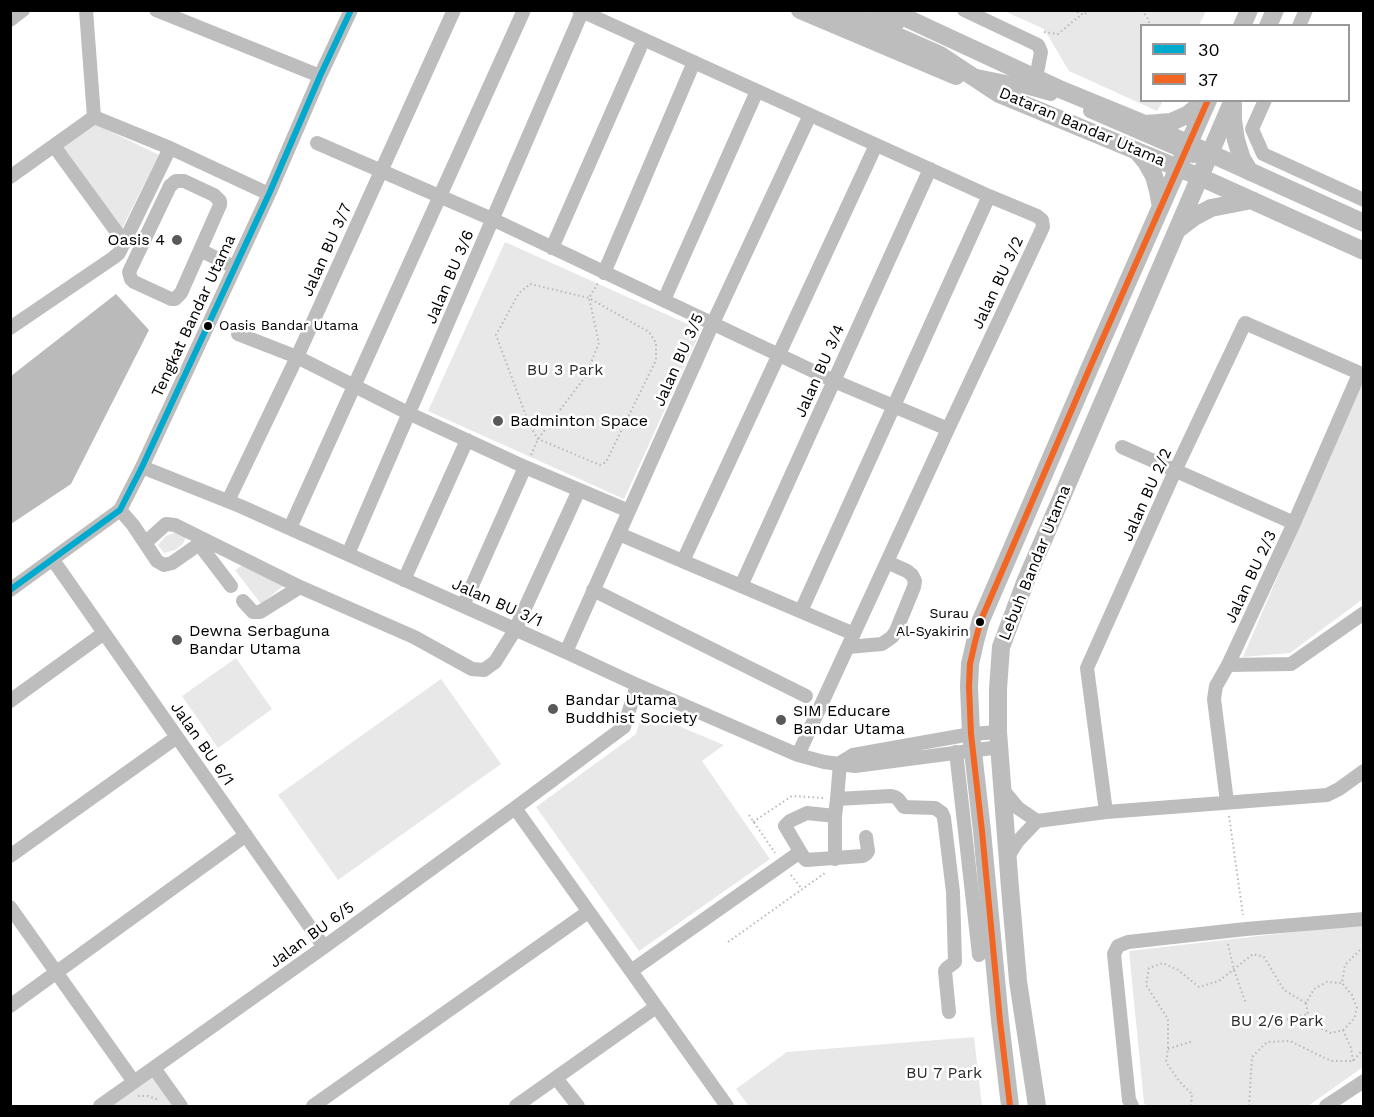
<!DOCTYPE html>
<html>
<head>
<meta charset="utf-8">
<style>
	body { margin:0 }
	#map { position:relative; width:1374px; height:1117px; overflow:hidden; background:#fff; font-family:"Work Sans",sans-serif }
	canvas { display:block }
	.frame { position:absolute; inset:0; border:12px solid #000; pointer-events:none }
	.legend { position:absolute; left:1140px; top:24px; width:210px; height:78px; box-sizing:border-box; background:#fff; border:2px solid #999; margin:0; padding:8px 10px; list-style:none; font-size:18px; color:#000 }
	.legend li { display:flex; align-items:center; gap:12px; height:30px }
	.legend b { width:30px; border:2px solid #999 }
</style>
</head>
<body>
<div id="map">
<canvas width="1374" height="1117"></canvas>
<div class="frame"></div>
<ul class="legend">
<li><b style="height:8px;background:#00a9ce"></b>30</li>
<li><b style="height:8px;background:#f26522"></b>37</li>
</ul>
</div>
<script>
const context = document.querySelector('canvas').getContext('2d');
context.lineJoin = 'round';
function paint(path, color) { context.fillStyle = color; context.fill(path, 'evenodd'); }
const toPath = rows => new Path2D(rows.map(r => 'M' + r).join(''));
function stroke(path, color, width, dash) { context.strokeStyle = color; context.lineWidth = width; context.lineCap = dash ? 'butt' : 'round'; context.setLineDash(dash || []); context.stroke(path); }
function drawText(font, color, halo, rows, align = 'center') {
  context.font = font + ' "Work Sans",sans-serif'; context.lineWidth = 5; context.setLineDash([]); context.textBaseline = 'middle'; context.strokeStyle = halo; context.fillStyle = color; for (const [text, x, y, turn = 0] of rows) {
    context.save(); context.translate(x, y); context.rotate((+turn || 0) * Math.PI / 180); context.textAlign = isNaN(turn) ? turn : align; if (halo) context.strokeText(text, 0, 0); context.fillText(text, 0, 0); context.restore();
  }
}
paint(toPath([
	[1004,11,1206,11,1199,25,1142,26,1142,100,1163,101,1157,111,1069,71,1044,29],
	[93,123,159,155,120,232,60,147],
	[505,242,701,330,624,499,428,411],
	[1362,380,1363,599,1290,653,1243,657],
	[178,531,186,536,183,544,175,550,164,553,158,545,166,536],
	[250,561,288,582,261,604,235,570],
	[236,658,272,709,218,748,182,696],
	[441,679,501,764,338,880,278,795],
	[643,711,724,745,702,761,770,859,639,951,536,807,636,734],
	[1363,924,1363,1067,1308,1106,1147,1106,1144,1103,1129,951],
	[974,1037,982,1106,749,1106,736,1089,787,1052],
	[153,1071,178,1106,104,1106]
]), '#e8e8e8');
paint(toPath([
	[116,294,149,330,71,484,11,524,11,376]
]), '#bababa');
stroke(toPath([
	[1073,10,1084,15,1089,10],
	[1142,10,1148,19,1150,26],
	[1044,32,1058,34,1082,14],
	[1172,100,1173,102],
	[530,284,589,298,649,332,656,343,656,360,606,462,600,465,538,439,529,424,496,335,519,293,530,284],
	[531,455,538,439,585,377,599,343,589,298,598,283],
	[749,815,775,853],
	[1229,816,1243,915],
	[753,822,792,796,823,798],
	[791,875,802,889],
	[728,942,825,873],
	[1228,944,1234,970,1246,1004],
	[1306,1003,1308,1014,1318,1027,1331,1033,1343,1030,1354,1019,1357,1008,1352,995,1342,983],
	[1252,1022,1264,1019,1278,1022,1308,1014],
	[1343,1030,1351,1048,1353,1061],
	[1168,1049,1193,1041],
	[138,1096,148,1096,159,1100],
	[1191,1106,1192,1094,1179,1081,1166,1062,1168,1049,1168,1019,1146,985,1149,968,1163,963,1178,970,1199,987,1219,981,1253,954,1264,957,1284,990,1306,1003,1314,989,1327,982,1342,983,1345,965,1361,949,1364,949],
	[1249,1106,1252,1057,1267,1042,1290,1041,1331,1061,1353,1061,1364,1048]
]), '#b8b8b8', 2, [1.5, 3]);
stroke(toPath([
	[86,10,94,117],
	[156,10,320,76],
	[579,10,989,196,1037,216,1042,220,1043,227,948,429,798,755],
	[825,10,847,20],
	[872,10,898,23],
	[964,10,1038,45,1041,52,1036,78],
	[10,20,23,10],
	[1299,26,1306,10],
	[977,76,1011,83,1051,94],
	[1265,100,1252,129,1263,154,1364,200],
	[1090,111,1194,156],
	[317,143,492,219,834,381,948,429],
	[54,146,124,242],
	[10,177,94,117,170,148,269,194],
	[176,181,184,181,214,195,220,201,220,205,181,293,175,299,171,299,134,282,131,279,129,272,170,186,176,181],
	[552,248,640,48],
	[200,250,234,267],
	[604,273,694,62],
	[664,300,757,91],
	[10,328,113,258,119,253,170,148],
	[238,334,297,357,408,413,525,467,629,511],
	[1122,447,1294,523],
	[142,467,240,506,566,652,637,685,798,755,824,762,855,766,1000,747],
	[228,501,297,357,454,10],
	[120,510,133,525,157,561,164,565,172,563,205,540],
	[290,528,524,10],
	[619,534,854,634],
	[145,543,166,524,175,525,300,587,414,637,472,669,484,670,495,662,515,630,579,490],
	[199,544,231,586],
	[348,554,582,12],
	[53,560,324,947],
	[683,561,876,145],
	[404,580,467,440],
	[741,586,930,169],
	[10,590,120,510,142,467,269,194,320,76,351,10],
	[593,590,806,696],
	[243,601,253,612,260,612,300,587],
	[463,606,525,467],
	[801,611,989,196],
	[848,647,882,644,892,637,896,631,914,587,915,581,912,575,907,571,887,562],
	[566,652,713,323,810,115],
	[1228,665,1291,664,1364,613],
	[10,701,104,633],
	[956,752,979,955],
	[840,763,853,755,971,734,998,732],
	[1003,790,1018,808,1037,821,1106,812,1327,795,1339,789,1364,771],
	[837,799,840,763],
	[1227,802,1214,699,1216,686,1228,665,1294,523,1359,374],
	[515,808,727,1106],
	[1106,812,1087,668,1175,471,1245,323,1364,375],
	[866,837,868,851,866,854,863,856,806,860,804,858,785,826,790,821,807,813,835,816,837,799,891,796,895,797,898,799,904,807,935,808,942,813,944,818,953,892,955,962,947,968,945,971,949,1012],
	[1009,855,1017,842,1037,821],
	[10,856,177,737],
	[835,859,835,816],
	[10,907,134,1082],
	[631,971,800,852],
	[10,1006,246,835],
	[154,1068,181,1106],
	[556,1078,578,1106],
	[100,1106,324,947,515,808,624,727,637,685],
	[313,1106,588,912],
	[516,1106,656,1007],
	[1132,1106,1129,1100,1114,954,1118,946,1128,942,1246,929,1364,919],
	[1326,1106,1364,1081]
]), '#bdbdbd', 14);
stroke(toPath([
	[800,10,956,76],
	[838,10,940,55,999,94,1200,177,1364,251],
	[889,10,1057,88,1145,124,1364,223],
	[1242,26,1249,10],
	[1268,26,1275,10],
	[1233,105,1233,120,1236,140,1242,159,1250,172],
	[1146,124,1171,122,1187,115,1206,100],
	[1137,151,1146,162,1154,176,1158,191,1161,207],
	[1177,230,1194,217,1211,208,1252,200],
	[1010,1106,1000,1021,982,831,971,734,969,687,970,664,975,642,981,620,1091,365,1208,100],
	[1037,1106,1018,981,1010,888,998,732,998,689,1001,647,1026,580,1233,100]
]), '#bdbdbd', 18);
stroke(toPath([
	[10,590,120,510,142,467,269,194,320,76,351,10]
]), '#00a9ce', 6);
stroke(toPath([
	[1010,1106,1000,1021,982,831,971,734,969,687,970,664,975,642,981,620,1091,365,1208,100]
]), '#f26522', 6);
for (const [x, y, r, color] of [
	[177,240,6,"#595959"],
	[208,326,5,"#000"],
	[498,421,6,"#595959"],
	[980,622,5,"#000"],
	[177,640,6,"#595959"],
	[553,709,6,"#595959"],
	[781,720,6,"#595959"]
]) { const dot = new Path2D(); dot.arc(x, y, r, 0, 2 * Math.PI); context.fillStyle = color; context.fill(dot); stroke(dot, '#fff', 2); }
drawText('14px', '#000', '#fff', [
	["Oasis Bandar Utama",219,326],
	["Surau",969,614,"right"],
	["Al-Syakirin",969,632,"right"]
], 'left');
drawText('16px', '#000', '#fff', [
	["Dataran Bandar Utama",1082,127,23],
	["Jalan BU 3/7",327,250,-66],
	["Jalan BU 3/6",450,277,-67],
	["Jalan BU 3/2",998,283,-65],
	["Tengkat Bandar Utama",194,316,-65],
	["Jalan BU 3/5",679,360,-66],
	["Jalan BU 3/4",820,371,-66],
	["Jalan BU 2/2",1147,495,-66],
	["Lebuh Bandar Utama",1035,563,-68],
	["Jalan BU 2/3",1251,577,-65],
	["Jalan BU 3/1",497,603,24],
	["Jalan BU 6/1",202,744,55],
	["Jalan BU 6/5",312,935,-36]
]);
drawText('16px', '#000', '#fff', [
	["Oasis 4",165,240,"right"],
	["Badminton Space",510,421],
	["Dewna Serbaguna",189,631],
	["Bandar Utama",189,649],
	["Bandar Utama",565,700],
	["Buddhist Society",565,718],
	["SIM Educare",793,711],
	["Bandar Utama",793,729]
], 'left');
drawText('16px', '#2d2d2d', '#fff', [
	["BU 3 Park",565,370],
	["BU 2/6 Park",1277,1021],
	["BU 7 Park",944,1073]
]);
</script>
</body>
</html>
